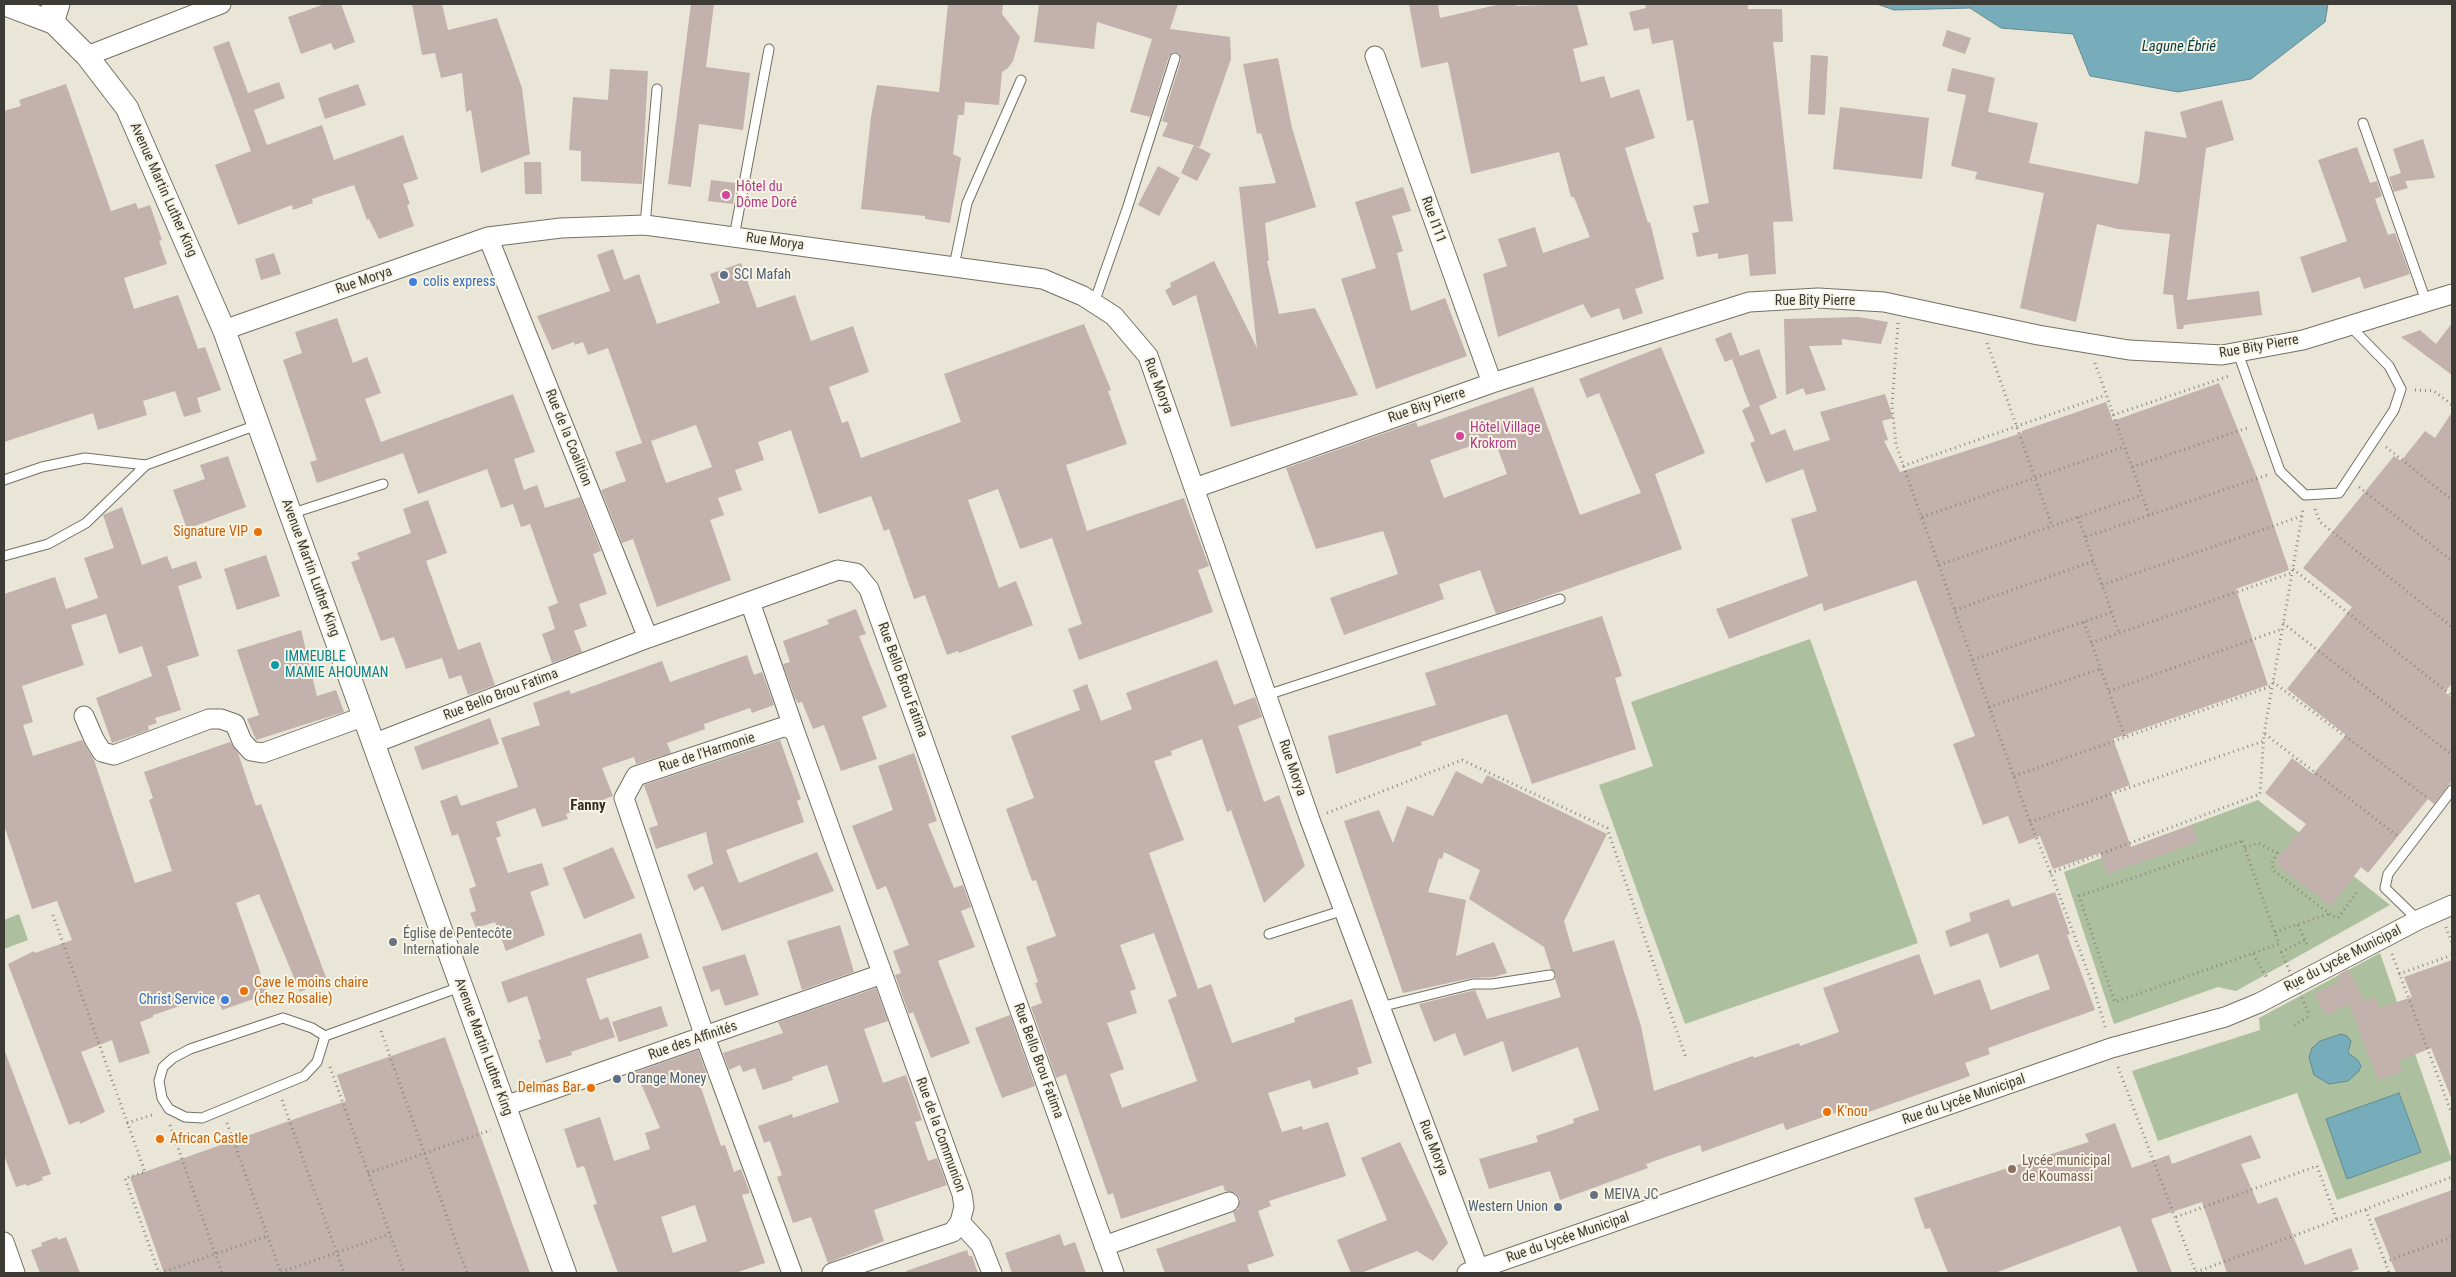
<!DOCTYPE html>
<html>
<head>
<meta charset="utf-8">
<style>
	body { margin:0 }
	#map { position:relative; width:2456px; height:1277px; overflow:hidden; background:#eae6d7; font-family:"Roboto Condensed",sans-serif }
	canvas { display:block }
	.frame { position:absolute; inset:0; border:5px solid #3c3b35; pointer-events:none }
</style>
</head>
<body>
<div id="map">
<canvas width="2456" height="1277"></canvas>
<div class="frame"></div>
</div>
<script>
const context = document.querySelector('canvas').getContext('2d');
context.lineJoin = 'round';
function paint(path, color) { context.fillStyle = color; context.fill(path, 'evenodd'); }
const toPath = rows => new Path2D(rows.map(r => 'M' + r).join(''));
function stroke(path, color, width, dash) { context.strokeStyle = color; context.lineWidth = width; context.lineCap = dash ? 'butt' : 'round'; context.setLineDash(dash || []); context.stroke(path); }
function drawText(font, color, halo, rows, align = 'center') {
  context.font = font + ' "Roboto Condensed",sans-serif'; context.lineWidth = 4; context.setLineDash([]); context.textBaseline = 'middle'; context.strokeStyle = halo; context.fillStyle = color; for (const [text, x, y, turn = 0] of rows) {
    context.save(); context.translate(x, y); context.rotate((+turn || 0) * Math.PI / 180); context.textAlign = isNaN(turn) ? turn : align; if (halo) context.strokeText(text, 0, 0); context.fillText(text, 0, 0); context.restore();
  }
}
paint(toPath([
	[1810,639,1918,943,1685,1024,1599,785,1653,766,1631,702],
	[2258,800,2390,905,2236,991,2218,987,2114,1024,2064,872],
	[19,914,28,940,4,949,4,920],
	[2380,953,2452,1160,2337,1200,2297,1093,2158,1141,2132,1071,2260,1030,2259,1018]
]), '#acbf9e');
const water = toPath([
	[1877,4,2328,4,2325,22,2251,79,2178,92,2090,76,2073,34,2001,28,1970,8,1894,10,1877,4],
	[2341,1034,2347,1036,2351,1041,2348,1053,2358,1060,2361,1066,2359,1071,2348,1081,2329,1084,2314,1075,2309,1057,2312,1048,2320,1041,2341,1034],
	[2399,1093,2421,1152,2347,1179,2326,1119,2399,1093]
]);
paint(water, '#77adba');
stroke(water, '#658b92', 1);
paint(toPath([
	[325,4,341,4,355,42,334,50,331,43,301,54,288,17],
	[412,4,442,4,448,30,497,18,522,88,530,154,481,173,471,110,466,112,462,73,441,78,435,53,422,55],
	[691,4,714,4,706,67,750,73,743,130,699,124,691,187,668,184],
	[948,4,1003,4,1002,14,1020,37,1013,61,1008,68,1002,72,999,105,965,102,964,115,958,115,953,154,961,158,950,223,925,219,925,216,861,209,871,117,877,85,939,92],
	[1039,4,1178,4,1170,29,1230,37,1231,59,1200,147,1162,136,1168,123,1162,121,1181,60,1179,53,1173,52,1169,56,1150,117,1130,112,1152,39,1097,22,1094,49,1034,42],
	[1409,4,1438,4,1440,18,1501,4,1515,4,1516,6,1577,4,1588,45,1573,49,1581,82,1604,76,1611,98,1639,89,1655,138,1625,148,1648,223,1650,222,1664,279,1635,289,1643,313,1623,320,1619,308,1591,318,1583,304,1498,337,1483,274,1507,266,1498,239,1535,227,1543,253,1590,237,1574,197,1571,197,1559,152,1471,174,1448,62,1421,68],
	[1645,4,1748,4,1748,9,1782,9,1783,42,1773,42,1793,221,1773,222,1776,274,1750,276,1748,254,1718,259,1718,253,1697,257,1692,233,1699,232,1693,206,1709,203,1693,120,1687,121,1673,40,1652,44,1649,28,1634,31,1629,12,1646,8],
	[1947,30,1971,38,1965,54,1942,46],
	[229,41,248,93,279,82,285,98,254,110,267,145,322,125,334,160,403,135,418,179,403,184,410,204,407,205,414,226,379,239,369,219,367,220,354,185,312,199,313,203,293,210,292,205,238,225,215,165,251,151,213,47],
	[1811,55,1828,56,1825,115,1808,114],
	[1278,58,1292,128,1316,207,1265,223,1269,261,1267,261,1279,314,1315,308,1358,395,1231,427,1196,295,1173,306,1165,290,1171,287,1170,283,1214,261,1257,348,1239,187,1276,183,1261,133,1257,134,1243,64],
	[1952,68,1995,78,1988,112,2038,123,2029,163,2137,184,2139,181,2145,131,2187,138,2180,112,2222,100,2234,140,2206,148,2187,300,2259,291,2262,315,2184,325,2183,329,2177,329,2173,295,2163,294,2170,234,2118,229,2097,224,2076,322,2020,308,2044,193,1975,179,1977,172,1951,166,1966,95,1947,91],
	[610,69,648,71,642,184,581,181,581,151,569,150,573,97,608,100],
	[66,84,111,211,136,203,138,209,150,205,162,240,159,241,167,264,124,278,134,309,178,295,198,349,205,347,221,390,197,398,201,412,184,417,175,391,143,401,147,415,98,430,93,413,4,442,4,111,21,106,19,100],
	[358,84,366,105,325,119,318,98],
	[1840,107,1929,118,1922,179,1833,169],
	[2423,139,2435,178,2405,181,2408,188,2394,192,2389,177,2401,173,2393,149],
	[1194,145,1211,154,1197,181,1181,173],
	[2357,147,2370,183,2377,181,2382,196,2375,199,2388,235,2395,233,2410,274,2364,289,2360,277,2312,293,2300,257,2347,241,2318,160],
	[524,162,541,162,542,194,525,194],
	[1158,166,1180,178,1159,216,1138,205],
	[711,180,736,183,733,204,708,201],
	[1403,187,1411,211,1392,216,1403,251,1397,253,1411,311,1445,298,1467,356,1376,389,1341,279,1376,268,1355,202],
	[613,249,624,280,639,274,657,324,720,303,710,274,741,263,757,308,795,295,811,341,853,326,869,372,829,387,842,423,848,421,861,458,961,422,944,374,1084,324,1111,390,1108,391,1127,444,1066,465,1087,531,1184,498,1209,566,1198,570,1213,612,1079,660,1068,629,1082,624,1052,538,1020,549,998,489,968,500,999,588,1016,581,1033,625,959,653,958,651,947,655,925,595,914,599,889,529,884,531,871,496,819,514,791,430,758,442,764,460,735,470,742,490,718,498,724,515,710,520,731,580,657,607,633,539,622,543,601,490,626,481,615,452,642,443,608,348,588,355,583,342,575,345,574,342,552,350,537,316,610,291,597,255],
	[696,425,712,467,666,483,651,441],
	[274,253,281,274,261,280,255,259],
	[1858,317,1888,322,1881,344,1842,339,1842,345,1809,346,1826,390,1806,395,1803,388,1786,395,1784,319],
	[337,318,353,363,367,357,381,393,365,399,381,442,513,394,535,452,514,459,524,490,537,485,545,508,580,497,601,551,593,554,607,594,579,604,587,626,574,631,582,652,552,663,542,634,555,629,548,607,558,603,530,524,521,527,513,504,501,508,487,469,418,494,403,453,317,483,310,462,317,460,283,360,302,353,295,332],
	[2452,323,2452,375,2401,337,2420,330,2436,344],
	[1731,332,1740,356,1725,362,1715,339],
	[1661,347,1705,453,1655,474,1682,549,1496,614,1480,570,1439,584,1444,599,1344,635,1330,598,1398,574,1390,550,1383,531,1316,549,1286,468,1416,422,1418,427,1533,387,1580,515,1641,493,1599,393,1587,398,1579,379],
	[1494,438,1507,474,1444,498,1430,460],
	[1759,349,1777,398,1759,406,1771,435,1785,429,1794,451,1830,440,1820,412,1885,394,1893,418,1882,421,1888,440,1884,441,1900,472,2022,433,2022,431,2106,402,2113,421,2219,383,2258,479,2289,570,2236,589,2268,685,2113,739,2130,785,2111,792,2131,847,2192,825,2198,842,2107,874,2100,853,2053,869,2040,836,2019,844,2008,816,1983,825,1953,744,1975,736,1916,580,1824,611,1822,603,1729,639,1716,609,1808,576,1791,519,1817,511,1803,469,1766,483,1750,443,1755,441,1742,410,1750,406,1732,359],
	[2452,412,2452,683,2445,692,2452,698,2452,781,2434,804,2428,799,2368,873,2361,867,2331,906,2278,866,2280,864,2276,860,2306,824,2265,793,2292,758,2313,774,2346,735,2287,689,2352,607,2303,568,2394,456,2401,461,2425,431,2435,438],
	[228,456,246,507,187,529,173,490,205,479,200,465],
	[428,500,447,553,426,561,458,650,480,642,495,685,468,695,461,675,449,679,442,658,406,669,394,637,381,641,351,562,360,559,357,553,411,533,403,509],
	[122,507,142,565,167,556,172,569,196,561,202,578,178,586,199,656,167,666,181,710,155,718,157,723,148,726,149,730,112,743,96,698,152,676,142,646,119,654,106,614,71,625,84,665,22,686,33,722,23,725,33,756,82,740,94,760,135,883,172,871,149,800,153,798,144,772,230,742,238,753,256,806,261,804,327,980,300,992,259,894,236,903,268,994,222,1010,216,994,153,1015,153,1017,140,1022,150,1053,119,1063,112,1040,81,1052,105,1112,80,1124,79,1121,69,1125,8,964,34,951,35,953,72,940,57,901,32,909,4,825,4,594,55,577,66,609,98,598,84,558,114,548,103,515],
	[266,555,280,596,237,610,224,569],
	[856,609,866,634,859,636,887,707,862,717,877,759,841,771,824,725,813,729,802,702,798,703,795,698,783,664,790,662,783,641,829,624,827,620],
	[1602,616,1622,676,1615,678,1636,749,1532,784,1507,714,1421,742,1422,745,1336,774,1328,736,1436,705,1425,673],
	[301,630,317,696,336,690,344,712,256,740,247,719,259,715,237,650],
	[747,655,754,675,762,672,774,705,752,713,750,708,704,724,705,729,667,743,671,753,636,764,634,757,602,768,613,796,566,814,568,819,542,827,535,808,496,822,501,836,496,838,508,873,542,863,549,885,530,892,545,935,506,951,495,922,476,928,470,913,476,911,469,889,476,886,458,834,452,836,440,801,457,795,461,806,518,787,501,738,540,725,533,703,569,690,571,694,662,661,670,682],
	[1217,660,1234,705,1255,697,1262,717,1238,726,1264,802,1279,795,1305,866,1264,903,1231,810,1227,812,1202,739,1171,751,1172,755,1154,761,1184,840,1149,853,1198,989,1211,984,1232,1043,1295,1022,1294,1018,1352,999,1372,1063,1357,1068,1359,1074,1313,1089,1310,1080,1268,1093,1282,1132,1302,1126,1303,1130,1328,1122,1346,1176,1269,1201,1271,1206,1258,1211,1274,1256,1247,1265,1250,1273,1165,1273,1156,1249,1236,1221,1233,1212,1238,1209,1240,1199,1236,1193,1225,1191,1223,1185,1121,1219,1113,1193,1108,1195,1066,1074,1056,1078,1031,1007,1042,1003,1035,983,1038,982,1026,947,1056,936,1036,880,1032,881,1006,809,1034,798,1011,736,1080,710,1073,690,1087,684,1101,721,1132,709,1126,693],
	[1154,933,1177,996,1168,1000,1197,1081,1122,1108,1110,1074,1124,1069,1107,1023,1137,1013,1130,991,1136,989,1120,945],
	[490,718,499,744,422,770,414,747],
	[780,740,801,799,797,801,804,822,726,850,739,883,817,852,834,891,722,931,703,886,694,891,687,875,713,864,706,832,656,849,649,828,658,825,644,785],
	[914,753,937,821,928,824,954,888,963,885,971,907,961,911,975,947,938,961,970,1043,931,1058,913,1012,909,1014,895,975,901,973,893,951,909,945,886,886,877,890,852,826,893,810,878,766],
	[1456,771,1482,784,1487,775,1607,834,1564,921,1573,952,1614,940,1641,1026,1654,1091,1753,1056,1754,1058,1799,1043,1800,1046,1839,1032,1823,988,1919,954,1934,995,1980,979,1991,1010,2050,989,2038,954,2000,968,1988,933,1950,947,1945,931,1971,921,1969,913,2009,899,2012,907,2055,892,2070,934,2067,935,2095,1010,1988,1048,1990,1054,1965,1063,1970,1076,1849,1119,1846,1109,1786,1130,1783,1123,1702,1152,1700,1145,1646,1164,1648,1168,1560,1200,1550,1171,1489,1189,1479,1159,1538,1142,1536,1136,1574,1123,1573,1119,1599,1110,1578,1047,1512,1072,1503,1041,1464,1056,1455,1033,1434,1042,1419,1004,1475,990,1487,1019,1561,997,1555,979,1556,974,1551,969,1544,947,1469,899,1480,870,1444,852,1442,859,1439,858,1428,892,1466,900,1456,956,1494,942,1507,973,1494,977,1472,978,1403,993,1344,821,1379,810,1393,843,1407,806,1433,816],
	[613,847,635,898,584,919,563,868],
	[840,925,854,972,802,990,787,941],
	[641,933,649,958,586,979,600,1020,608,1017,615,1037,571,1052,572,1055,546,1063,538,1040,541,1039,527,996,508,1003,501,982],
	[745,954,759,995,725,1006,719,989,711,992,702,967],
	[2452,960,2452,1100,2431,1048,2399,1061,2403,1071,2378,1080,2349,1004,2326,1016,2314,994,2340,981,2338,975,2348,969,2364,1001,2375,997,2379,1008,2412,997,2404,977],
	[876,988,888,1021,864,1029,883,1083,906,1075,922,1120,915,1122,928,1161,937,1158,947,1185,874,1210,884,1241,828,1263,811,1217,793,1223,777,1177,782,1175,770,1141,764,1143,758,1126,792,1114,793,1118,839,1102,827,1065,792,1077,793,1080,763,1090,755,1068,743,1072,740,1065,729,1070,723,1053,783,1033,778,1022],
	[661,1006,668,1026,619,1042,612,1022],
	[1010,1015,1035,1086,1002,1098,975,1028],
	[445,1037,530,1273,164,1273,130,1177,346,1101,337,1075],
	[4,1049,51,1174,42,1177,43,1180,27,1186,26,1184,16,1187,4,1155],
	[698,1050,708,1078,699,1082,721,1146,725,1145,734,1172,741,1169,750,1193,742,1195,765,1263,735,1273,618,1273,593,1205,597,1204,584,1166,577,1168,564,1129,600,1117,614,1161,650,1149,645,1133,660,1128,636,1072],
	[695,1205,707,1241,673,1253,661,1217],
	[2115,1123,2132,1168,2169,1155,2172,1164,2251,1135,2261,1158,2241,1164,2258,1204,2277,1197,2305,1265,2351,1248,2359,1269,2348,1273,2227,1273,2202,1202,2151,1219,2172,1273,2138,1273,2120,1226,1995,1273,1948,1273,1930,1228,1925,1229,1914,1198,2089,1142,2085,1134],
	[1400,1142,1448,1243,1433,1261,1417,1251,1361,1273,1351,1273,1337,1240,1387,1220,1361,1158],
	[2452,1190,2452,1273,2396,1273,2374,1218],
	[1060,1234,1064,1246,1075,1242,1086,1273,1012,1273,1005,1253],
	[57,1237,58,1240,66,1237,80,1273,40,1273,31,1250,42,1246,41,1243],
	[967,1250,969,1256,972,1256,978,1273,907,1273,906,1271]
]), '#c2b1ac');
const service = toPath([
	[46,4,52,18],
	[2363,123,2426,301],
	[645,225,657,89],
	[734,237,769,49],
	[954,266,967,203,1021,80],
	[1094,303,1127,209,1175,58],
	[2238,353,2280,471,2305,495,2339,493,2394,410,2401,389,2389,366,2349,325],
	[4,480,42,467,85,458,146,465,257,425],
	[290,514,383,484],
	[4,556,48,544,86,523,146,465],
	[1267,695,1560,599],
	[2418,920,2385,888,2388,874,2452,790],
	[1269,934,1344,910],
	[1380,1007,1473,984,1492,984,1550,975],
	[283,1018,312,1028,325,1036,317,1062,304,1076,202,1118,185,1117,169,1109,162,1098,159,1081,163,1067,173,1058,190,1049,283,1018],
	[325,1036,460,987]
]);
const minor = toPath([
	[54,23,60,4],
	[87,56,221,4],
	[1375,56,1492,383],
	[488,237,648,638],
	[224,330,488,237,561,228,645,225,1043,279,1083,296,1114,316,1148,356,1310,820,1480,1273],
	[1195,488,1492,383,1749,302,1818,298,1884,302,2038,335,2129,350,2222,355,2303,340,2452,294],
	[750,602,795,732],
	[84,716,94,739,102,752,114,755,209,719,221,719,235,724,242,741,251,751,263,753,365,716],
	[375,743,648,638,838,570,856,573,869,589,1114,1273],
	[505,1106,882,974],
	[960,1222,981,1245,992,1273],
	[4,1242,15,1273],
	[1104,1246,1229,1202],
	[792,1273,705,1037,624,798,636,776,786,726,795,732,962,1194,964,1207,960,1222,953,1232,832,1273],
	[1467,1273,2111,1048,2225,1017,2259,1003,2418,920,2452,905]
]);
const tertiary = toPath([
	[4,4,54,23,87,56,127,108,224,330,565,1273]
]);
stroke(service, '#737063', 11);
stroke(minor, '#737063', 21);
stroke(tertiary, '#737063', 24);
stroke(toPath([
	[1898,323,1892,406,1896,445,2030,822,2056,886,2093,986,2106,1030],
	[1987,343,2052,526],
	[2095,363,2149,515],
	[2415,390,2434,391,2452,405],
	[2113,415,2229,376],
	[2386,447,2452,500],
	[1903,466,2106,395],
	[2132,467,2250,427],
	[2359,487,2452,561],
	[2315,509,2320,522,2452,627],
	[1922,517,2124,447],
	[2078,517,2119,633],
	[2086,537,2267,475],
	[1939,565,2142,495],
	[2293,569,2452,696],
	[2102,585,2302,516],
	[1955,610,2094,561],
	[2084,622,2125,737],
	[2283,623,2452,755],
	[2091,643,2291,573],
	[1973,660,2112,612],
	[2273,682,2429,799],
	[2109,691,2282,629],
	[1989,707,2100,669],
	[2265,734,2399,837],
	[2014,776,2272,686],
	[1327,813,1462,760,1607,828,1686,1058],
	[2030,822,2264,741],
	[2242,841,2279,944,2115,1002,2079,896,2242,841],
	[2245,848,2258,843,2277,853,2272,863,2273,870,2332,916,2338,918,2357,892],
	[2050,873,2260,794,2264,734,2303,510],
	[53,915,145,1172,125,1178,159,1273],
	[2298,925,2308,947],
	[2446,927,2452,943],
	[2275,932,2329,914],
	[2281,952,2305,940],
	[2253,954,2267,978],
	[2392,954,2452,1114],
	[2399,974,2452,955],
	[2294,1025,2310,1016],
	[381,1031,467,1273],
	[330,1067,404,1273],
	[2118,1067,2196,1273],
	[282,1100,344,1273],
	[127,1123,155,1114],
	[227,1123,281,1273],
	[170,1125,222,1273],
	[368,1173,491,1130],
	[2366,1210,2389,1273],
	[2176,1217,2317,1166,2337,1221],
	[2385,1262,2452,1237],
	[281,1272,390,1234],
	[2196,1272,2452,1177],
	[160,1273,268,1236]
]), '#8b887e', 3, [1, 4]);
stroke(service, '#fff', 9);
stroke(minor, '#fff', 19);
stroke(tertiary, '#fff', 22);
stroke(toPath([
	[2281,952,2310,1016]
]), '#8b887e', 3, [1, 4]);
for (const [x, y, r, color] of [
	[726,195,5,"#d1479c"],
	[724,275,5,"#5c6f8a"],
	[413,282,5,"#3f7fe0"],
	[1460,436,5,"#d1479c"],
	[258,532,5,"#e8710a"],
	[275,665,5,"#0f9aa8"],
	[393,942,5,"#6b7280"],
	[244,991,5,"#e8710a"],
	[225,1000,5,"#3f7fe0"],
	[617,1079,5,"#5c6f8a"],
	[591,1088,5,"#e8710a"],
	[1827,1112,5,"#e8710a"],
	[160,1139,5,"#e8710a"],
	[2012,1169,5,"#8d6e63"],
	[1594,1195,5,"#6b7280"],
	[1558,1207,5,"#5c6f8a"]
]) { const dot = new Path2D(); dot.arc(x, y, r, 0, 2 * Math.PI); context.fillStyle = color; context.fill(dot); stroke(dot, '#f7f4e5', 2); }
drawText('14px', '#b23c85', '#f7f4e5', [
	["Hôtel du",736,187],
	["Dôme Doré",736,203],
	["Hôtel Village",1470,428],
	["Krokrom",1470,444]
], 'left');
drawText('14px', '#3c3b35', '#f7f4e5', [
	["Avenue Martin Luther King",163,190,66],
	["Rue I111",1433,220,70],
	["Rue Morya",775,242,8],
	["Rue Morya",364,281,-19],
	["Rue Bity Pierre",1815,301],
	["Rue Bity Pierre",2259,347,-10],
	["Rue Morya",1158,386,69],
	["Rue Bity Pierre",1427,406,-19],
	["Rue de la Coalition",568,438,68],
	["Avenue Martin Luther King",310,568,70],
	["Rue Bello Brou Fatima",902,680,70],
	["Rue Bello Brou Fatima",501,695,-21],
	["Rue de l'Harmonie",707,753,-18],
	["Rue Morya",1292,768,71],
	["Rue du Lycée Municipal",2343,959,-27],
	["Rue des Affinités",693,1041,-19],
	["Avenue Martin Luther King",483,1047,70],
	["Rue Bello Brou Fatima",1038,1061,70],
	["Rue du Lycée Municipal",1964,1100,-19],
	["Rue de la Communion",940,1135,70],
	["Rue Morya",1433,1148,69],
	["Rue du Lycée Municipal",1568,1238,-19]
]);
drawText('14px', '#4e5e75', '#f7f4e5', [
	["SCI Mafah",734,275],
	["Orange Money",627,1079],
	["Western Union",1548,1207,"right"]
], 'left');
drawText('14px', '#366cbe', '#f7f4e5', [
	["colis express",423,282],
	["Christ Service",215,1000,"right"]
], 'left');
drawText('14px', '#c56008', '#f7f4e5', [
	["Signature VIP",248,532,"right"],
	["Cave le moins chaire",254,983],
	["(chez Rosalie)",254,999],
	["Delmas Bar",581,1088,"right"],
	["K'nou",1837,1112],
	["African Castle",170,1139]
], 'left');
drawText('14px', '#0d838f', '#f7f4e5', [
	["IMMEUBLE",285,657],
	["MAMIE AHOUMAN",285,673]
], 'left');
drawText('14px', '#5b616d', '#f7f4e5', [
	["Église de Pentecôte",403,934],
	["Internationale",403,950],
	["MEIVA JC",1604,1195]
], 'left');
drawText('14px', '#785e54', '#f7f4e5', [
	["Lycée municipal",2022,1161],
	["de Koumassi",2022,1177]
], 'left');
drawText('italic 15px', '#083c46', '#f7f4e5', [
	["Lagune Ébrié",2179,47]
]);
drawText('bold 15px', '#333024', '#f7f4e5', [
	["Fanny",588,806]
]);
</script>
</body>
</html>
